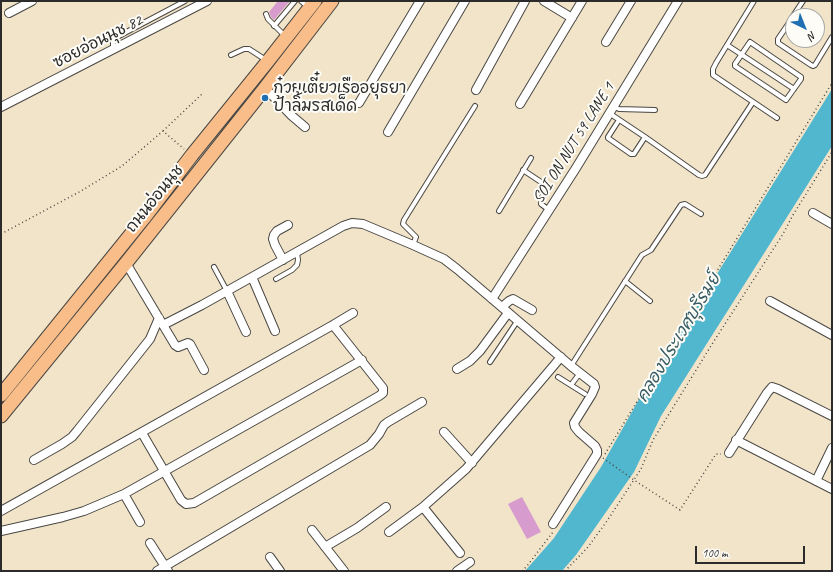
<!DOCTYPE html>
<html>
<head>
<meta charset="utf-8">
<style>
	body { margin:0 }
	#map { position:relative; width:833px; height:572px; overflow:hidden; background:#f2e4c9; font-family:Caveat,sans-serif }
	canvas { display:block }
	.frame { position:absolute; inset:0; border:2px solid #2b2b2b; pointer-events:none }
	.north { position:absolute; left:785px; top:8px; width:40px; height:40px; box-sizing:border-box; background:#fdfcf7; border:1px solid #a9a8a5; border-radius:50%; rotate:137deg; font-size:11px; font-weight:700; line-height:16px; text-align:center; color:#2b2b2b }
	.north::after { content:''; display:block; margin:auto; width:14px; height:18px; background:#1f6fb2; clip-path:polygon(50% 0,100% 100%,50% 72%,0 100%) }
	.scale { position:absolute; left:695px; top:546px; width:110px; height:18px; box-sizing:border-box; border:2px solid #2b2b2b; border-top:0; padding-left:5px; font-size:12px; line-height:14px; white-space:nowrap; color:#2b2b2b; -webkit-text-stroke:3px #fdfcf7; paint-order:stroke }
</style>
</head>
<body>
<div id="map">
<canvas width="833" height="572"></canvas>
<div class="frame"></div>
<div class="north">N</div>
<div class="scale">100 m</div>
</div>
<script>
const context = document.querySelector('canvas').getContext('2d');
context.lineJoin = 'round';
function paint(path, color) { context.fillStyle = color; context.fill(path, 'evenodd'); }
const toPath = rows => new Path2D(rows.map(r => 'M' + r).join(''));
function stroke(path, color, width, dash) { context.strokeStyle = color; context.lineWidth = width; context.lineCap = dash ? 'butt' : 'round'; context.setLineDash(dash || []); context.stroke(path); }
function drawText(font, color, halo, rows, align = 'center') {
  context.font = font + ' Caveat,"Playpen Sans Thai",sans-serif'; context.lineWidth = 4; context.setLineDash([]); context.textBaseline = 'middle'; context.strokeStyle = halo; context.fillStyle = color; for (const [text, x, y, turn = 0] of rows) {
    context.save(); context.translate(x, y); context.rotate((+turn || 0) * Math.PI / 180); context.textAlign = isNaN(turn) ? turn : align; if (halo) context.strokeText(text, 0, 0); context.fillText(text, 0, 0); context.restore();
  }
}
paint(toPath([
	[832,89,832,146,661,416,634,472,576,555,562,571,525,571,554,538,601,467,638,401]
]), '#50b7ce');
paint(toPath([
	[278,1,290,1,274,20,271,17,269,12],
	[522,497,541,532,527,539,508,504]
]), '#d79ccd');
const service = toPath([
	[301,1,308,7],
	[754,1,716,63,713,69,713,75,777,118],
	[266,14,268,19,284,35],
	[793,16,803,1],
	[793,17,778,39,778,43,811,65,813,66,815,65,832,37],
	[274,26,295,1],
	[750,42,801,77,801,79,786,100,735,66,735,64,750,42],
	[727,45,794,89],
	[113,49,113,41,117,37,185,1],
	[231,55,244,49,249,49,266,60],
	[614,107,619,109,655,110],
	[609,113,645,137,699,175,702,176,705,175,753,102],
	[619,120,608,137,608,138,631,154,634,154,645,137],
	[523,170,544,184,546,189,542,197,541,204,549,210],
	[499,211,531,158],
	[413,245,416,237,403,224,404,220,475,106],
	[214,267,227,291],
	[276,279,292,270,297,265,298,260,297,252],
	[625,281,650,301],
	[490,362,518,320],
	[571,366,640,258,642,255,651,250,681,205,685,204,701,214],
	[558,377,585,394],
	[571,385,580,373]
]);
const minor = toPath([
	[544,1,572,18],
	[9,13,32,1],
	[606,42,631,1],
	[265,88,292,116,305,127],
	[476,90,525,1],
	[359,103,420,1],
	[520,104,582,1],
	[1,107,207,1],
	[388,132,465,1],
	[813,213,832,224],
	[283,260,275,245,273,239,274,235,277,231,288,225],
	[126,263,163,325,175,345,178,347,188,343,190,344,204,370],
	[252,277,275,331],
	[227,291,246,332],
	[492,299,576,168,678,1],
	[770,301,832,335],
	[502,307,509,301,513,299,532,310],
	[163,325,202,305,343,226,352,223,363,224,413,245,444,259,457,269,571,366,594,384,595,387,592,394,574,423,575,427,579,432,595,446,597,450,597,454,553,524],
	[457,369,470,361,480,351,508,313],
	[444,432,472,463],
	[142,433,181,500,186,504,194,503,379,396,383,393,383,388,333,325],
	[736,440,832,489],
	[729,453,767,393,772,387,778,389,832,416],
	[34,460,62,444,72,437,77,431,150,339,159,318],
	[816,481,832,448],
	[124,494,140,522],
	[423,507,460,553],
	[1,511,333,325,353,313],
	[312,530,344,571],
	[1,531,63,517,84,511,124,494,362,360],
	[389,532,423,507,466,469,561,357],
	[150,543,168,571],
	[325,547,357,528,386,507],
	[270,557,280,571],
	[157,571,370,445,379,434,384,425,388,422,422,402],
	[457,571,470,562]
]);
const primary = toPath([
	[1,395,144,218,192,155,268,61,315,1],
	[1,416,126,263,265,88,332,1]
]);
stroke(service, '#494743', 6);
stroke(minor, '#494743', 10);
stroke(primary, '#494743', 15);
stroke(toPath([
	[163,131,202,94],
	[1,234,81,191,122,166,163,131,184,149],
	[605,454,832,83],
	[603,458,634,480,680,510,716,454,721,454],
	[522,571,527,566,553,532],
	[565,571,588,547,607,521,641,469,653,440,714,341,783,234,793,215,832,152]
]), '#494743', 1.5, [1, 3]);
stroke(service, '#fff', 4);
stroke(minor, '#fff', 8);
stroke(primary, '#f8bd89', 13);
for (const [x, y, r, color] of [
	[265,98,4,"#1f6fb2"]
]) { const dot = new Path2D(); dot.arc(x, y, r, 0, 2 * Math.PI); context.fillStyle = color; context.fill(dot); stroke(dot, '#fdfcf7', 1.5); }
drawText('16px', '#2b2b2b', '#fdfcf7', [
	["ซอยอ่อนนุช 82",98,42,-27],
	["SOI ON NUT 59 LANE 1",574,143,-58],
	["ถนนอ่อนนุช",155,199,-51]
]);
drawText('16px', '#2b2b2b', '#fdfcf7', [
	["ก๋วยเตี๋ยวเรืออยุธยา",273,89],
	["ป้าลิ้มรสเด็ด",273,107]
], 'left');
drawText('italic 17px', '#385c64', '#fdfcf7', [
	["คลองประเวศบุรีรมย์",679,338,-59]
]);
</script>
</body>
</html>
